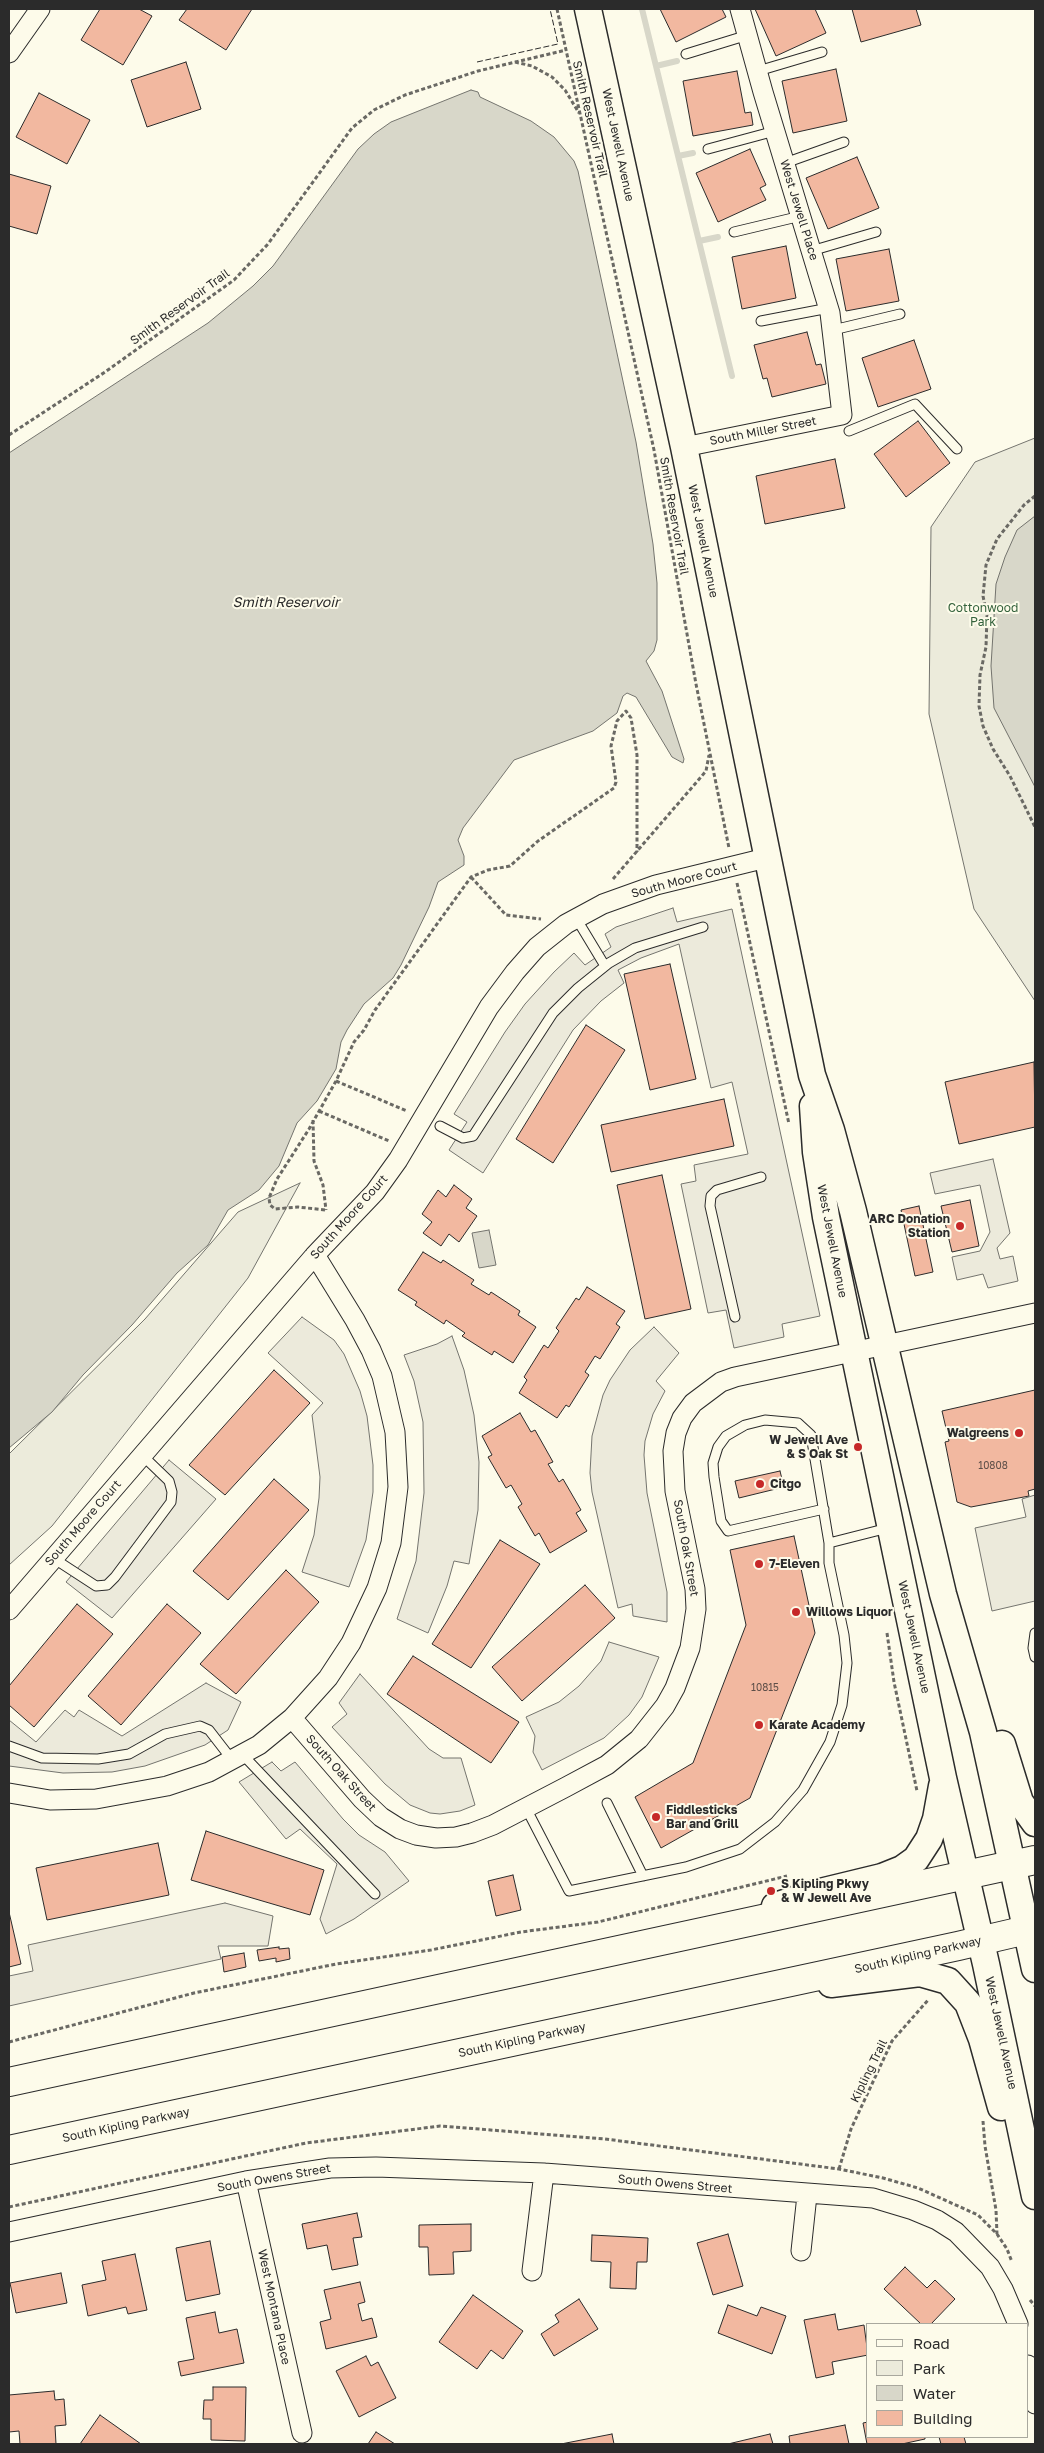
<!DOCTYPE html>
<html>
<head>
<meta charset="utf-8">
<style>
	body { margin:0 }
	#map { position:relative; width:1044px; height:2453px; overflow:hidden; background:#fdfbea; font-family:"Golos Text",sans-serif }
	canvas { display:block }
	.frame { position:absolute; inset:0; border:10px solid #2b2b2b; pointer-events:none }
	.legend { position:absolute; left:866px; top:2323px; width:162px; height:115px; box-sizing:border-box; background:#fdfbea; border:1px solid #a9a89e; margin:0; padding:6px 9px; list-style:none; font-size:15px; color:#2b2b2b }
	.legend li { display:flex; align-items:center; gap:10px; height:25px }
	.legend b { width:25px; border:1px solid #a9a89e }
</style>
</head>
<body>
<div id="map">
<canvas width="1044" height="2453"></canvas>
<div class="frame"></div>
<ul class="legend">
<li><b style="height:6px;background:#fdfbea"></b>Road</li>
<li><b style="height:14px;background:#ecebdb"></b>Park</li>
<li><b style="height:14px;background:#d8d7c9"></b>Water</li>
<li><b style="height:14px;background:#f2b8a0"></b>Building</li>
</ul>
</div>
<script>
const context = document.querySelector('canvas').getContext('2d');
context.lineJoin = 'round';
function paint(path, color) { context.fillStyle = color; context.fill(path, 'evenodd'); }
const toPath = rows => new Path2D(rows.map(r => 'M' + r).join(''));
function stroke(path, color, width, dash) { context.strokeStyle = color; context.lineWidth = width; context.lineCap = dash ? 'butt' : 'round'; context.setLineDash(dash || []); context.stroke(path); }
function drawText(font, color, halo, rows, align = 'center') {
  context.font = font + ' "Golos Text",sans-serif'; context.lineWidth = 4; context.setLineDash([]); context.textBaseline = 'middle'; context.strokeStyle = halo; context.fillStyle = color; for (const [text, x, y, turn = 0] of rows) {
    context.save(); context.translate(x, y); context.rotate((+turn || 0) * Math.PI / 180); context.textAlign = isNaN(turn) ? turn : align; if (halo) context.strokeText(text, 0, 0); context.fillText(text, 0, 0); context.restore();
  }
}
const green = toPath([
	[1035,438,1035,1001,974,909,929,714,931,527,975,462,1035,438],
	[300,1183,248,1278,52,1526,9,1565,9,1454,145,1319,238,1212,300,1183]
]);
paint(green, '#ecebdb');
stroke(green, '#74746e', 1);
const parking = toPath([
	[673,908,677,922,732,909,820,1316,782,1324,784,1337,734,1348,726,1310,708,1313,681,1184,696,1181,694,1165,748,1154,732,1082,711,1088,679,944,641,958,618,970,624,983,601,1001,573,1030,483,1173,449,1150,467,1122,454,1114,505,1032,525,1004,554,972,574,953,585,965,611,947,605,934,616,927,673,908],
	[993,1159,1010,1233,997,1248,1000,1259,1013,1256,1018,1281,988,1288,983,1274,957,1280,952,1257,980,1251,990,1232,980,1185,935,1194,930,1173,993,1159],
	[302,1317,334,1340,344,1354,360,1391,367,1416,373,1465,373,1492,366,1540,349,1587,302,1572,314,1535,319,1498,320,1477,312,1415,323,1403,268,1353,302,1317],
	[654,1327,679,1353,656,1381,665,1391,653,1414,645,1441,644,1455,647,1493,667,1592,667,1622,633,1616,632,1604,618,1608,592,1492,590,1473,592,1436,603,1395,610,1380,630,1350,654,1327],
	[452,1336,464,1370,474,1415,479,1462,478,1510,469,1564,454,1561,447,1586,428,1633,397,1619,416,1561,424,1493,423,1422,414,1381,404,1355,437,1344,452,1336],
	[169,1460,216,1499,112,1618,66,1582,169,1460],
	[1035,1495,1035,1601,992,1611,975,1528,1026,1517,1022,1499,1035,1495],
	[609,1642,659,1657,642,1697,629,1715,604,1738,542,1770,533,1752,535,1736,526,1717,559,1702,579,1686,601,1661,609,1642],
	[360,1674,429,1749,443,1758,461,1758,475,1805,460,1811,440,1814,430,1813,410,1805,385,1784,332,1727,347,1714,339,1703,360,1674],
	[206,1683,241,1702,228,1730,205,1745,145,1766,112,1772,63,1773,9,1766,9,1720,36,1742,65,1710,74,1717,79,1710,122,1736,206,1683],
	[272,1762,281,1771,295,1762,343,1819,359,1835,385,1852,409,1881,354,1919,326,1934,320,1919,337,1864,300,1829,286,1839,239,1782,272,1762],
	[225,1903,273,1916,268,1946,218,1946,221,1959,9,2006,9,1976,33,1971,28,1945,225,1903]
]);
paint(parking, '#eceadb');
stroke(parking, '#74746e', 1);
const water = toPath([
	[471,90,478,92,480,97,531,121,554,137,574,161,578,171,636,442,653,544,657,583,657,640,654,651,646,661,662,691,684,759,683,763,672,757,636,697,627,693,623,696,617,713,593,731,514,760,463,828,458,840,464,856,464,865,438,882,429,907,401,965,393,978,364,1004,347,1030,341,1042,336,1069,317,1101,297,1123,279,1166,259,1190,228,1210,208,1245,177,1273,132,1325,83,1375,52,1412,9,1448,9,453,208,323,253,286,273,266,358,149,374,134,391,122,471,90],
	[1035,516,1035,787,994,708,991,666,996,584,1005,557,1017,530,1035,516],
	[489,1230,496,1265,479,1268,472,1233,489,1230]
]);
paint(water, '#d8d7c9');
stroke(water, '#74746e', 1);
stroke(toPath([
	[642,9,732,376],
	[656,66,677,61],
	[678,156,693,153],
	[699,241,718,237]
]), '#d8d7c9', 6);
const building = toPath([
	[100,9,139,9,152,16,123,65,81,40,100,9],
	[187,9,252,9,226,50,179,20,187,9],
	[660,9,722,9,726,17,676,42,660,9],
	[755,9,815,9,826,33,776,56,755,9],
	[852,9,916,9,921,25,861,42,852,9],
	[186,62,201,109,147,127,131,80,186,62],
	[836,69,847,121,793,133,782,81,836,69],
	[737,71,745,113,751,112,753,125,693,136,683,81,737,71],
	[39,93,90,120,67,164,16,137,39,93],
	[750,149,766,185,760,188,766,200,718,222,696,173,750,149],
	[857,157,879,208,828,229,806,178,857,157],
	[9,174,51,186,37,234,9,226,9,174],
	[786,246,796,298,742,309,732,257,786,246],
	[889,249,899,301,846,311,836,259,889,249],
	[807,332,816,365,821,364,826,384,772,397,767,378,763,379,754,345,807,332],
	[914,340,931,389,878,407,862,358,914,340],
	[918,421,950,463,906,497,874,454,918,421],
	[835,459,845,508,765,524,756,476,835,459],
	[670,964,696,1079,650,1090,624,974,670,964],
	[586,1025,625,1050,553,1163,516,1139,586,1025],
	[1034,1062,1035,1127,959,1144,945,1082,1034,1062],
	[724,1099,734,1146,611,1172,601,1125,724,1099],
	[662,1175,691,1309,645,1319,617,1185,662,1175],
	[454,1185,472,1199,466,1208,477,1216,459,1242,449,1234,441,1246,423,1233,432,1222,422,1214,438,1190,446,1197,454,1185],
	[970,1200,979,1246,952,1252,941,1206,970,1200],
	[919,1206,933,1272,915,1276,901,1210,919,1206],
	[423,1252,441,1263,443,1260,474,1280,471,1284,489,1295,491,1292,520,1311,518,1315,536,1327,513,1363,494,1351,492,1355,462,1336,465,1333,446,1320,444,1324,415,1305,417,1302,398,1290,423,1252],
	[587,1287,625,1311,616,1324,620,1327,600,1359,595,1356,585,1372,589,1375,569,1407,566,1405,557,1418,519,1393,527,1380,524,1377,544,1345,548,1348,559,1331,556,1328,576,1298,579,1300,587,1287],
	[274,1370,310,1403,225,1495,189,1465,274,1370],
	[1035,1390,1035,1489,1028,1491,1029,1496,971,1507,957,1502,945,1442,949,1441,942,1411,1035,1390],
	[520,1413,531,1432,535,1430,553,1462,548,1464,559,1482,563,1479,581,1510,576,1513,587,1531,550,1553,539,1533,535,1536,518,1507,522,1504,511,1485,506,1488,488,1457,492,1455,482,1436,520,1413],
	[780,1471,784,1487,739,1498,735,1481,780,1471],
	[274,1479,309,1510,228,1600,193,1571,274,1479],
	[794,1536,815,1633,750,1798,661,1848,635,1797,693,1763,746,1625,730,1550,794,1536],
	[500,1540,540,1564,471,1668,432,1644,500,1540],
	[286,1570,319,1602,236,1694,200,1664,286,1570],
	[585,1585,615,1618,522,1701,492,1667,585,1585],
	[77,1604,113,1634,34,1727,9,1705,9,1686,77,1604],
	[167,1604,201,1633,121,1725,88,1696,167,1604],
	[413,1656,519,1722,491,1763,387,1694,413,1656],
	[206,1831,324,1870,310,1915,191,1880,206,1831],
	[158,1843,169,1895,47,1920,36,1868,158,1843],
	[513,1875,521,1910,496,1916,488,1881,513,1875],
	[9,1912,21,1964,9,1967,9,1912],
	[279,1947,279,1949,289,1948,290,1959,276,1962,276,1958,259,1961,257,1950,279,1947],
	[244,1953,246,1967,224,1972,222,1957,244,1953],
	[357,2213,362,2237,353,2238,358,2265,332,2270,327,2245,307,2249,302,2224,357,2213],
	[471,2224,471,2251,453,2252,454,2274,429,2275,428,2247,419,2247,419,2225,471,2224],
	[728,2234,743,2286,713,2295,697,2243,728,2234],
	[592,2235,648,2238,647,2262,637,2262,636,2289,610,2288,611,2262,591,2261,592,2235],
	[210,2241,220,2294,186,2301,176,2248,210,2241],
	[135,2254,147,2310,128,2314,126,2307,88,2316,82,2285,106,2280,102,2261,135,2254],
	[905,2267,927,2288,935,2280,955,2299,931,2324,921,2324,884,2289,905,2267],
	[61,2273,67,2303,16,2313,10,2283,61,2273],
	[360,2282,365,2302,358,2304,362,2321,372,2318,377,2337,326,2349,320,2322,331,2319,324,2290,360,2282],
	[473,2295,523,2331,503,2359,491,2350,477,2369,439,2342,473,2295],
	[579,2299,598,2329,554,2356,541,2334,559,2322,555,2315,579,2299],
	[728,2305,757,2316,761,2307,786,2316,772,2354,718,2333,728,2305],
	[215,2312,219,2333,237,2329,244,2363,181,2376,178,2362,194,2359,186,2318,215,2312],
	[835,2314,838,2330,864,2325,868,2355,832,2362,834,2374,816,2378,804,2320,835,2314],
	[366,2356,371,2366,378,2362,396,2398,359,2417,336,2371,366,2356],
	[213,2387,246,2387,245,2441,211,2440,211,2419,203,2419,204,2400,213,2400,213,2387],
	[54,2391,55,2400,64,2399,66,2425,55,2426,56,2444,20,2444,19,2431,9,2432,9,2395,54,2391],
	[100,2415,141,2444,80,2444,100,2415],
	[868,2422,868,2437,925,2437,925,2439,902,2444,867,2444,863,2423,868,2422],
	[845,2425,849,2444,790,2444,789,2436,845,2425],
	[376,2432,395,2444,368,2444,376,2432],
	[612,2434,614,2444,561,2444,612,2434],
	[770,2434,773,2444,728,2444,770,2434],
	[939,2437,964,2437,966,2444,941,2444,939,2437]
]);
paint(building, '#f2b8a0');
stroke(building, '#2b2b2b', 1);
const lane = toPath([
	[686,54,748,35],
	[758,71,822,52],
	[708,149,775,131],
	[785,163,844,142],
	[734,232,801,216],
	[811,251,876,232],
	[761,321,829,308],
	[833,330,900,314],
	[849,431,915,404,957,449],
	[576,918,605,966],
	[440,1126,463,1138,473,1136,553,1013,578,988,609,963,635,948,703,927],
	[735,1317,710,1206,711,1196,717,1190,761,1177],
	[824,1509,728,1531,721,1521,714,1477,713,1463,718,1447,726,1436,745,1425,765,1420,798,1423,811,1435,829,1543,888,1528],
	[53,1558,96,1586,107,1585,115,1577,171,1502,172,1492,169,1481,142,1455],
	[1035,1633,1033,1648,1035,1657],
	[9,1746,42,1758,98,1759,129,1754,165,1734,200,1726,209,1730,233,1761],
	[243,1755,375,1894],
	[607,1803,643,1876],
	[526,1808,569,1891,686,1867,740,1849,775,1822,803,1790,830,1742,842,1705,847,1663,844,1635,829,1563,829,1543]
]);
const street = toPath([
	[9,53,40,9],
	[684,447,842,415,830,313,763,92,740,9],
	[9,1610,315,1255,375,1192,398,1160,489,1007,515,972,537,947,566,924,603,904,656,885,766,858],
	[292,1718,362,1799,381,1817,400,1829,416,1835,436,1838,456,1837,472,1833,493,1825,566,1787,607,1765,639,1739,665,1706,675,1688,690,1648,696,1609,695,1589,675,1491,673,1451,676,1433,682,1418,693,1403,721,1382,735,1377,1035,1313],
	[9,1793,50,1800,96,1799,167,1786,209,1772,259,1745,292,1718,328,1678,351,1643,377,1588,391,1543,398,1487,395,1432,382,1376,371,1350,355,1320,315,1255],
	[246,2181,302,2433],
	[9,2232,246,2181,330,2168,376,2167,544,2173,873,2198,913,2210,937,2220,956,2232,990,2267,1003,2289,1018,2324],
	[801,2251,807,2195],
	[532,2271,544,2173],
	[1028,2365,1035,2404]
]);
const secondary = toPath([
	[588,9,684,447,812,1075,831,1130,853,1211,943,1594,983,1732,1035,1969],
	[813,1106,816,1152,826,1217,943,1778,986,1964,1035,2196],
	[1002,1744,1020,1802,1035,1823],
	[775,1906,812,1894,882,1877,902,1869,916,1859,929,1839,936,1819,942,1786],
	[831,1984,920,1973,948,1981,968,2003,982,2039,1001,2107]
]);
const primary = toPath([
	[9,2082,1035,1860],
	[9,2150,958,1946,1035,1928]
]);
stroke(lane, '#2b2b2b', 11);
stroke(street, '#2b2b2b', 21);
stroke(secondary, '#2b2b2b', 29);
stroke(primary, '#2b2b2b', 30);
stroke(toPath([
	[557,9,654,450,696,684,729,848],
	[515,62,532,66,552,77,565,90,579,113],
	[9,435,105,372,234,280,268,244,352,128,374,110,405,95,478,71,566,50],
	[1035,496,1024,505,997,539,986,565,983,596,987,616,986,647,980,675,979,706,983,726,993,749,1010,776,1035,827],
	[471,877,506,915,541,919],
	[613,879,701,777,706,771,709,755],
	[737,883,789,1124],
	[336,1081,407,1111],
	[319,1111,389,1141],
	[313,1120,314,1161,323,1185,326,1210],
	[325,1210,298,1207,275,1209,270,1205,269,1198,277,1179,309,1129,336,1081,354,1042,364,1030,375,1010,471,877,488,870,510,866,538,841,614,788,616,782,611,746,617,721,626,711,631,718,637,755,637,852],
	[887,1633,894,1682,917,1791],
	[9,2042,194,1993,336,1964,431,1950,521,1932,598,1922,787,1876],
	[983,2121,985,2146,996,2210,997,2234],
	[839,2169,851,2129,892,2041,929,1999],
	[9,2207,306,2143,440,2126,605,2139,839,2169,883,2178,918,2188,978,2215,997,2234,1007,2249,1012,2262],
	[1030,2300,1035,2306]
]), '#6a6964', 3, [4, 2.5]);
stroke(lane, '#fdfbea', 9);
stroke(street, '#fdfbea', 19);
stroke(secondary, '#fdfbea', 26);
stroke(primary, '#fdfbea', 28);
stroke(toPath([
	[477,62,558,44,550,9]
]), '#2b2b2b', 1, [6, 2.5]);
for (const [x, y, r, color] of [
	[960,1226,5,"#c62828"],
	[1019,1433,5,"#c62828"],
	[858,1447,5,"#c62828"],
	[760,1484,5,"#c62828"],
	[759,1564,5,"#c62828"],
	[796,1612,5,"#c62828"],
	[759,1725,5,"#c62828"],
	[656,1817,5,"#c62828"],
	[771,1891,5,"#c62828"]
]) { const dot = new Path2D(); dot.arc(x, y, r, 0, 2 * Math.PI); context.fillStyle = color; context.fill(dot); stroke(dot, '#fdfbea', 2); }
drawText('10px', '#5d4e48', null, [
	["10808",993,1466],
	["10815",765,1688]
]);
drawText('12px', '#2b2b2b', '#fdfbea', [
	["Smith Reservoir Trail",590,119,77],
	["West Jewell Avenue",618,145,78],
	["West Jewell Place",799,210,73],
	["Smith Reservoir Trail",180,307,-36],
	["South Miller Street",763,431,-11],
	["Smith Reservoir Trail",674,516,80],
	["West Jewell Avenue",703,541,79],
	["South Moore Court",684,880,-15],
	["South Moore Court",349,1217,-48],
	["West Jewell Avenue",832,1241,79],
	["South Moore Court",83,1523,-49],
	["South Oak Street",686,1548,80],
	["West Jewell Avenue",914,1637,78],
	["South Oak Street",341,1773,48],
	["South Kipling Parkway",918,1955,-13],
	["West Jewell Avenue",1001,2033,78],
	["South Kipling Parkway",522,2040,-12],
	["Kipling Trail",869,2071,-64],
	["South Kipling Parkway",126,2125,-12],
	["South Owens Street",274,2178,-10],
	["South Owens Street",675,2184,5],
	["West Montana Place",274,2307,78]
]);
drawText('12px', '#34623c', '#fdfbea', [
	["Cottonwood",983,608],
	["Park",983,622]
]);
drawText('bold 12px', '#2b2b2b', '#fdfbea', [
	["ARC Donation",950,1219,"right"],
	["Station",950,1233,"right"],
	["Walgreens",1009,1433,"right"],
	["W Jewell Ave",848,1440,"right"],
	["& S Oak St",848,1454,"right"],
	["Citgo",770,1484],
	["7-Eleven",769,1564],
	["Willows Liquor",806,1612],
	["Karate Academy",769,1725],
	["Fiddlesticks",666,1810],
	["Bar and Grill",666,1824],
	["S Kipling Pkwy",781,1884],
	["& W Jewell Ave",781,1898]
], 'left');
drawText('italic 14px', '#2b2b2b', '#fdfbea', [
	["Smith Reservoir",286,603]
]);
</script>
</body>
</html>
